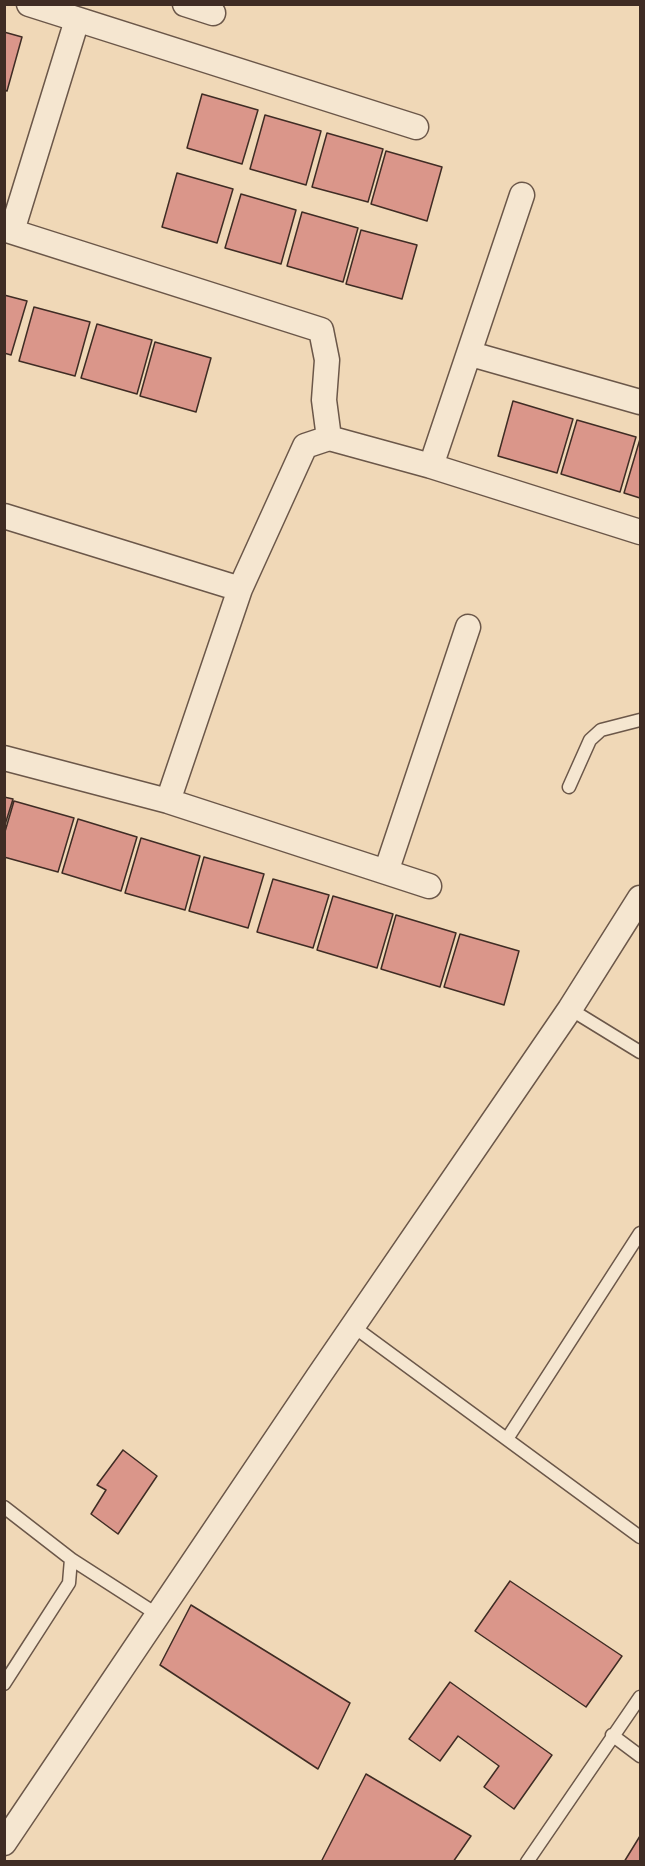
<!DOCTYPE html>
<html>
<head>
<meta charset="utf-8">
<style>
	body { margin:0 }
	#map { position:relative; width:645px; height:1866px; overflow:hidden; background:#f0d8b7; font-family:"Libre Bodoni",serif }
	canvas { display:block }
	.frame { position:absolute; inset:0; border:6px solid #3f2c24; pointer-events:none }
</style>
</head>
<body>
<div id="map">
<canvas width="645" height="1866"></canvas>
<div class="frame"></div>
</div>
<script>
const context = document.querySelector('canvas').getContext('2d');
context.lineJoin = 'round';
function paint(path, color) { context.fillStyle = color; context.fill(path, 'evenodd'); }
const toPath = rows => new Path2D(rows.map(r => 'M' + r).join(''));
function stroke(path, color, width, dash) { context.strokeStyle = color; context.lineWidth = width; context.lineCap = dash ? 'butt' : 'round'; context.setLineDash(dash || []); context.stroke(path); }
const building = toPath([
	[4,32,22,37,7,91,4,90,4,32],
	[202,94,258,110,242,164,187,148,202,94],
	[265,115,321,131,306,185,250,169,265,115],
	[327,133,383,149,368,202,312,187,327,133],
	[386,151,442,167,427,221,371,204,386,151],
	[177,173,233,189,217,243,162,227,177,173],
	[241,194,296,210,281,264,225,248,241,194],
	[302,212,358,228,343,282,287,266,302,212],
	[361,230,417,245,402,299,346,284,361,230],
	[4,295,27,301,11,355,4,353,4,295],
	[34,307,90,322,75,376,19,361,34,307],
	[97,324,152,340,137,394,81,378,97,324],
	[155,342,211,358,196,412,140,396,155,342],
	[513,401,573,419,557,473,498,456,513,401],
	[577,420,636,437,620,492,561,474,577,420],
	[640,439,640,498,624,493,640,439],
	[4,797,13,799,4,828,4,797],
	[14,801,74,818,58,872,4,857,4,835,14,801],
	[78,819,137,837,121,891,62,873,78,819],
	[141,838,200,856,185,910,125,893,141,838],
	[204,857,264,874,248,928,189,911,204,857],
	[273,879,329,895,313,948,257,932,273,879],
	[333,896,393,914,377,968,317,950,333,896],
	[396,915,456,933,440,987,381,969,396,915],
	[460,934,519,951,504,1005,444,987,460,934],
	[123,1450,157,1476,118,1534,91,1514,106,1490,97,1485,123,1450],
	[510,1581,622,1656,586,1707,475,1631,510,1581],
	[191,1605,350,1703,318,1769,160,1665,191,1605],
	[450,1682,552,1755,514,1809,484,1787,499,1766,458,1736,440,1761,409,1739,450,1682],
	[366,1774,471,1836,453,1862,321,1862,366,1774],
	[640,1836,640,1862,624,1862,640,1836]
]);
paint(building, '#da968a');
stroke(building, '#3f2c24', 1.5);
const lane = toPath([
	[569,787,590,740,601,730,640,720],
	[570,1009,640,1052],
	[354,1327,640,1537],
	[507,1439,640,1233],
	[4,1507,71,1559,69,1583,4,1684],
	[71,1559,158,1615],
	[612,1735,640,1756],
	[527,1862,640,1697]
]);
const street = toPath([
	[29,4,416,127],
	[185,4,213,13],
	[4,229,321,330,327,360,324,400,329,438],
	[12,231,77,20],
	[471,354,640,402],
	[431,466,522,195],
	[4,516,240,589],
	[4,758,168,801,429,886],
	[168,801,240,589,305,446,329,438,431,466,640,532],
	[386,872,468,627],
	[4,1843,318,1377,570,1009,640,898]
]);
stroke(lane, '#6b5749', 15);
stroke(street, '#6b5749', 27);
stroke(lane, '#f5e6d0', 12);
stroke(street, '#f5e6d0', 24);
</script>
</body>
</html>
